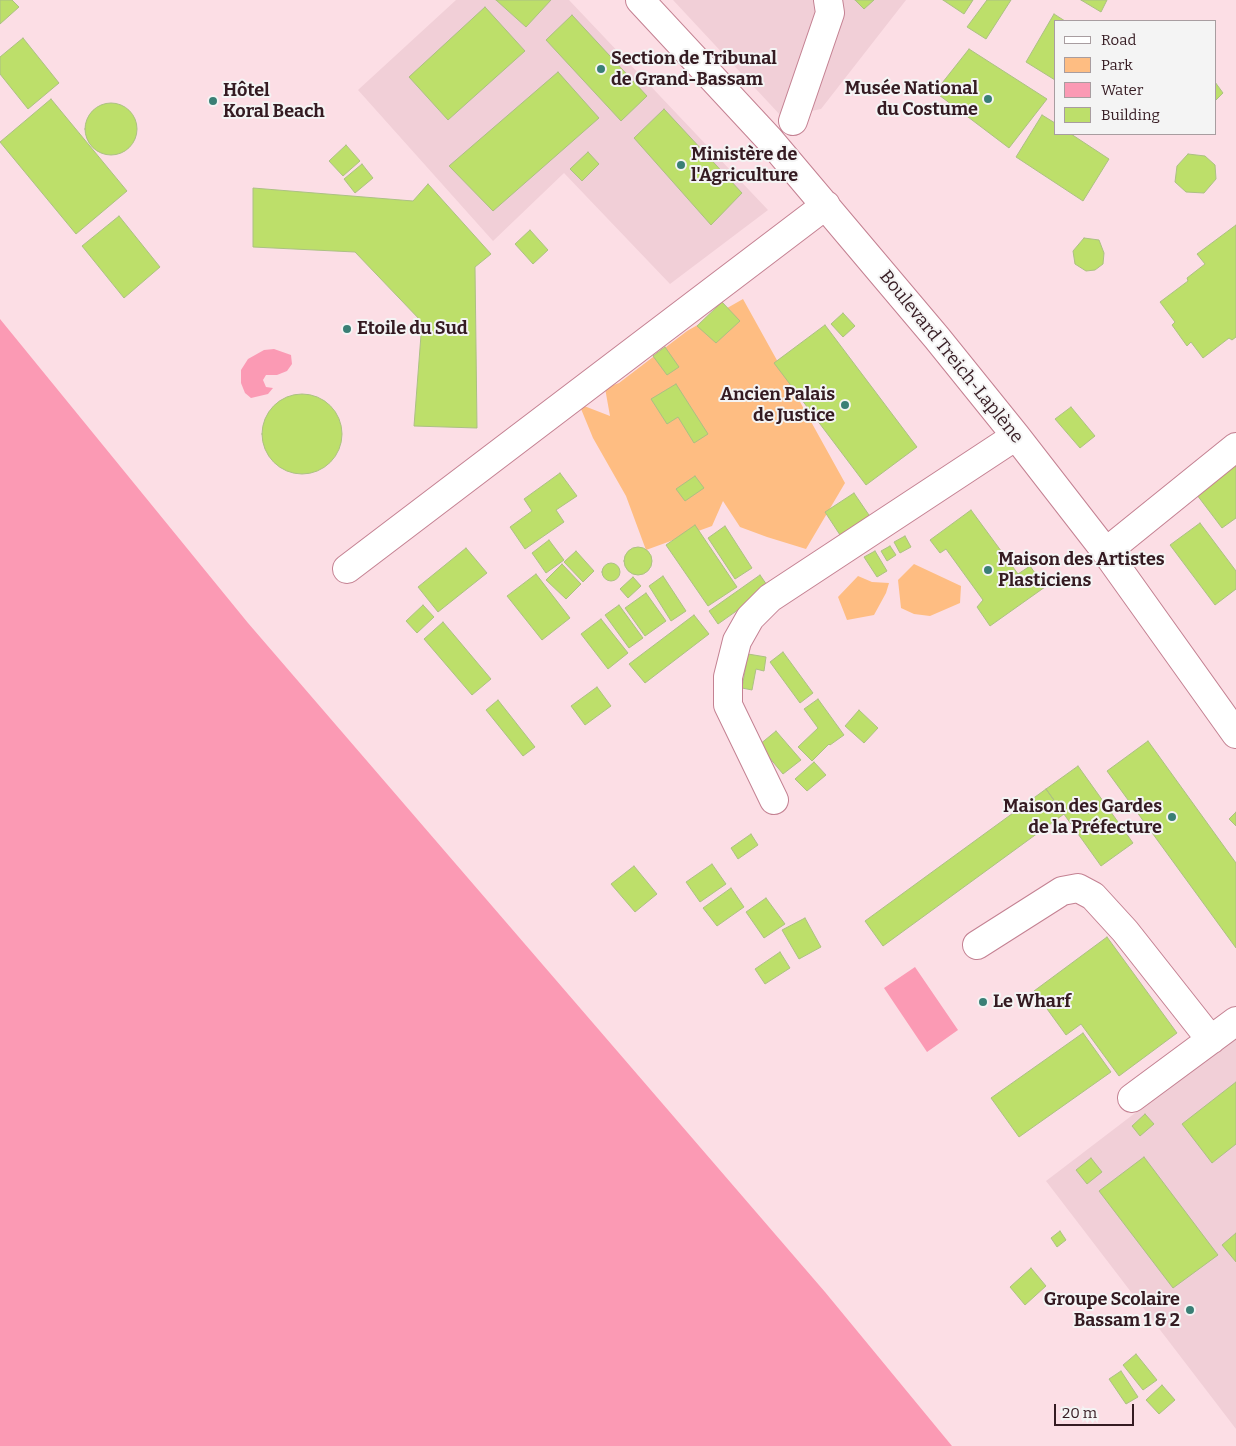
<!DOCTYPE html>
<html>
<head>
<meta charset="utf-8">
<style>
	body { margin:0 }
	#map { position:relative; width:1236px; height:1446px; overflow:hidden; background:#fcdee5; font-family:Bitter,serif }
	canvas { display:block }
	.legend { position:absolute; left:1054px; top:20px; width:162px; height:115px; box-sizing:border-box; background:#f4f4f4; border:1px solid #a89da0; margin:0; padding:6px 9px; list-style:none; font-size:15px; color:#351b22 }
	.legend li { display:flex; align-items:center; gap:10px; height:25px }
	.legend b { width:25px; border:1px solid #a89da0 }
	.scale { position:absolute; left:1054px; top:1404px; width:80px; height:22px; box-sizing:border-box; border:2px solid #351b22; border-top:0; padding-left:6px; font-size:15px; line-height:18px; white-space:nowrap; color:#351b22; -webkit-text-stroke:4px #f4f4f4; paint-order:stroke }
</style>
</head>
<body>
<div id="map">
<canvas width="1236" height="1446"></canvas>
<ul class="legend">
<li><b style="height:6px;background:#fff"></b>Road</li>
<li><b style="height:14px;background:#febd82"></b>Park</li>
<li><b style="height:14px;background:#fb9ab4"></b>Water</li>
<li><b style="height:14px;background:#bddf6a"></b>Building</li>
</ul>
<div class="scale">20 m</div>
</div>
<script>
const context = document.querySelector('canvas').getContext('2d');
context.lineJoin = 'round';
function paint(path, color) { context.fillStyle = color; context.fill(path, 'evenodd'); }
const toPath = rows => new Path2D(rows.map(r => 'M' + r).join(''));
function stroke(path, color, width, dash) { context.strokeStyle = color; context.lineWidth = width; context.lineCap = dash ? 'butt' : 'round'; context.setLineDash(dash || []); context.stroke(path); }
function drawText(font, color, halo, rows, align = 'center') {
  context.font = font + ' Bitter,serif'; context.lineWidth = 4; context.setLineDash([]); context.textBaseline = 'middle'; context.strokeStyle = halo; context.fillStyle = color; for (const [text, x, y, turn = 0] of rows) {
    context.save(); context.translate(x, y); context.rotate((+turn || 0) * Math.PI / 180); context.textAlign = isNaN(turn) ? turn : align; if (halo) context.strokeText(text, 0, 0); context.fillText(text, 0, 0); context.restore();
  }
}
paint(toPath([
	[456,0,569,0,768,210,670,284,564,173,493,241,358,90],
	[673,0,906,0,821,109,782,117],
	[1236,1036,1236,1429,1046,1181]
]), '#f1cfd7');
paint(toPath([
	[743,299,845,483,806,549,767,537,740,527,723,501,712,526,646,550,626,496,593,438,579,404,610,416,605,388,619,383,687,331],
	[914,564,961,586,960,603,930,616,914,614,901,608,898,580],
	[858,576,872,582,889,583,886,593,874,615,847,620,838,597]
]), '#febd82');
paint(toPath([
	[0,319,248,623,825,1292,952,1446,0,1446],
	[274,349,291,355,292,364,287,371,277,375,266,375,263,380,266,387,273,388,268,394,251,398,245,393,241,383,241,370,248,359,264,350],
	[915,967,958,1030,927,1052,884,988]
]), '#fb9ab4');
const building = toPath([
	[0,0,12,0,19,7,0,24,0,0],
	[496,0,551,0,526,27,496,0],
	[855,0,874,0,864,9,855,0],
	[943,0,973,0,964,14,943,0],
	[987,0,1011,0,986,39,967,27,987,0],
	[1081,0,1107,0,1101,12,1081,0],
	[485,7,525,51,448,120,409,77,485,7],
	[1054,14,1065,21,1055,21,1055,80,1026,62,1054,14],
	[572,15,647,96,621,121,546,40,572,15],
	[23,38,59,83,28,109,0,74,0,57,23,38],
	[969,49,1047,99,1009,148,935,92,969,49],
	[558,72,599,118,493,211,449,166,558,72],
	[1215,82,1223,93,1215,101,1215,82],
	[51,99,127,191,76,234,0,142,51,99],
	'85 129a26 26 0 1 1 52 0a26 26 0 1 1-52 0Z',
	[664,109,742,193,711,225,634,138,664,109],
	[1042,115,1055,123,1055,134,1071,134,1109,159,1083,201,1016,157,1042,115],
	[346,145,360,161,343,176,329,161,346,145],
	[588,152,599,164,582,181,570,169,588,152],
	[1188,154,1205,156,1215,165,1216,179,1204,193,1186,192,1175,182,1177,166,1188,154],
	[362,164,373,178,355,193,344,179,362,164],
	[428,184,491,254,475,267,477,428,414,426,422,322,355,252,253,247,253,188,413,201,428,184],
	[119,216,160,267,124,298,82,246,119,216],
	[1236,225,1236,337,1232,340,1229,338,1203,358,1191,342,1187,346,1172,325,1175,322,1160,302,1188,281,1187,278,1205,264,1197,254,1236,225],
	[530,230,548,250,533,264,515,244,530,230],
	[1084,238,1099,240,1104,253,1103,264,1095,270,1086,271,1075,264,1073,251,1084,238],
	[722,302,740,321,716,343,697,326,722,302],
	[843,313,855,326,843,337,831,324,843,313],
	[825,325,917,447,866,485,774,363,825,325],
	[665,347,679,367,667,375,653,356,665,347],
	[676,384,708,434,694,443,678,417,667,424,651,399,676,384],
	'262 434a40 40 0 1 1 80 0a40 40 0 1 1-80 0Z',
	[1071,407,1095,436,1080,448,1055,419,1071,407],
	[1236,465,1236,518,1222,528,1197,495,1236,465],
	[560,473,577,496,556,510,564,522,525,549,510,527,532,511,524,499,560,473],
	[695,476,704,488,685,501,676,489,695,476],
	[854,493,871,518,842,538,825,512,854,493],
	[971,510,1018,574,1030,566,1045,587,990,626,977,607,983,600,946,549,940,553,930,540,971,510],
	[1200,523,1236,571,1236,589,1215,605,1170,545,1200,523],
	[695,525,737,587,708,606,666,545,695,525],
	[725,526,752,568,735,579,708,538,725,526],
	[905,536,911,547,900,553,894,542,905,536],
	[549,540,564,560,546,573,532,553,549,540],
	[890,546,896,555,887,561,881,551,890,546],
	'624 561a14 14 0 1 1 28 0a14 14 0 1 1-28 0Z',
	[466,548,487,573,438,612,418,587,466,548],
	[576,551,594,571,583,582,564,562,576,551],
	[875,551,887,571,877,577,864,557,875,551],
	'602 572a9 9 0 1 1 18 0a9 9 0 1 1-18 0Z',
	[562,564,581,584,566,599,546,580,562,564],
	[536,574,570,618,542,640,507,596,536,574],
	[760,575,769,588,718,624,709,611,760,575],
	[663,576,686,611,671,621,649,586,663,576],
	[633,577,641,586,628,598,620,589,633,577],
	[646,593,666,621,645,636,625,608,646,593],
	[423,605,434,617,417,633,406,621,423,605],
	[619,605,643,638,629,648,605,615,619,605],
	[694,615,709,634,645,683,629,664,694,615],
	[601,619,628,653,608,669,581,634,601,619],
	[443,622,491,679,472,695,424,639,443,622],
	[783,652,813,693,800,703,770,662,783,652],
	[748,654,766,657,764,671,756,669,752,690,742,688,748,654],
	[597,687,611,706,585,725,571,706,597,687],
	[818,699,844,735,830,745,829,744,812,761,798,747,818,728,804,709,818,699],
	[498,700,535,747,523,756,486,710,498,700],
	[859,710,878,728,864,743,845,726,859,710],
	[776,731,801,760,783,774,759,745,776,731],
	[1148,741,1236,863,1236,948,1107,771,1148,741],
	[814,762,826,775,807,791,795,779,814,762],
	[1078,766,1133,843,1101,866,1046,789,1078,766],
	[1046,789,1064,814,883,946,865,921,1046,789],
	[1236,812,1236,826,1229,819,1236,812],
	[751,834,758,845,738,859,731,848,751,834],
	[712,864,726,884,700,902,686,882,712,864],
	[634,866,657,894,635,912,611,884,634,866],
	[731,888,744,907,717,926,703,908,731,888],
	[766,898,785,924,764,938,746,912,766,898],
	[805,918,821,947,799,959,782,930,805,918],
	[1107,937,1177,1033,1119,1076,1081,1024,1066,1035,1034,991,1107,937],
	[780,952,790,968,765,984,755,969,780,952],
	[1083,1033,1111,1072,1019,1137,991,1098,1083,1033],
	[1236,1082,1236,1144,1212,1163,1182,1124,1236,1082],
	[1145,1114,1154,1124,1140,1136,1132,1126,1145,1114],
	[1144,1157,1218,1255,1173,1288,1099,1191,1144,1157],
	[1091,1158,1102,1172,1087,1184,1076,1170,1091,1158],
	[1060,1231,1066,1240,1057,1247,1051,1238,1060,1231],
	[1236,1233,1236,1262,1222,1245,1236,1233],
	[1031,1268,1046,1286,1025,1305,1010,1287,1031,1268],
	[1136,1354,1157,1380,1143,1390,1123,1365,1136,1354],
	[1121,1371,1138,1397,1126,1404,1109,1379,1121,1371],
	[1162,1385,1175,1400,1159,1414,1146,1400,1162,1385]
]);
paint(building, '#bddf6a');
stroke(building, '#acc083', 1);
const minor = toPath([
	[640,0,769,139,937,338,1016,436,1106,552,1236,734],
	[793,121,830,13,828,0],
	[1106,552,1236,447],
	[347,569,826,205],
	[774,800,728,705,728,677,737,641,750,618,770,598,1016,436],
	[977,945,1062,891,1078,888,1093,896,1125,931,1211,1040],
	[1132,1098,1236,1021]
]);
stroke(minor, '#c48192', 30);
stroke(minor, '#fff', 28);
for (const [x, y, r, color] of [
	[601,69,5,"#3a7f75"],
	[988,99,5,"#3a7f75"],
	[213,101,5,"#3a7f75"],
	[681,165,5,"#3a7f75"],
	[347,329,5,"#3a7f75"],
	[845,405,5,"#3a7f75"],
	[988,570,5,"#3a7f75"],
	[1172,817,5,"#3a7f75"],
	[983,1002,5,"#3a7f75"],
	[1190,1310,5,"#3a7f75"]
]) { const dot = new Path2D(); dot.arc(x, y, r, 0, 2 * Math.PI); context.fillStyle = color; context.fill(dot); stroke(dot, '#f4f4f4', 2); }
drawText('bold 18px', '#351b22', '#f4f4f4', [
	["Section de Tribunal",611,59],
	["de Grand-Bassam",611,80],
	["Musée National",978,89,"right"],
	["du Costume",978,110,"right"],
	["Hôtel",223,91],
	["Koral Beach",223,112],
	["Ministère de",691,155],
	["l'Agriculture",691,176],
	["Etoile du Sud",357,329],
	["Ancien Palais",835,395,"right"],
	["de Justice",835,416,"right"],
	["Maison des Artistes",998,560],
	["Plasticiens",998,581],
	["Maison des Gardes",1162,807,"right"],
	["de la Préfecture",1162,828,"right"],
	["Le Wharf",993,1002],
	["Groupe Scolaire",1180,1300,"right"],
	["Bassam 1 & 2",1180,1321,"right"]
], 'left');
drawText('18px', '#351b22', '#f4f4f4', [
	["Boulevard Treich-Laplène",951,357,51]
]);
</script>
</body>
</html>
